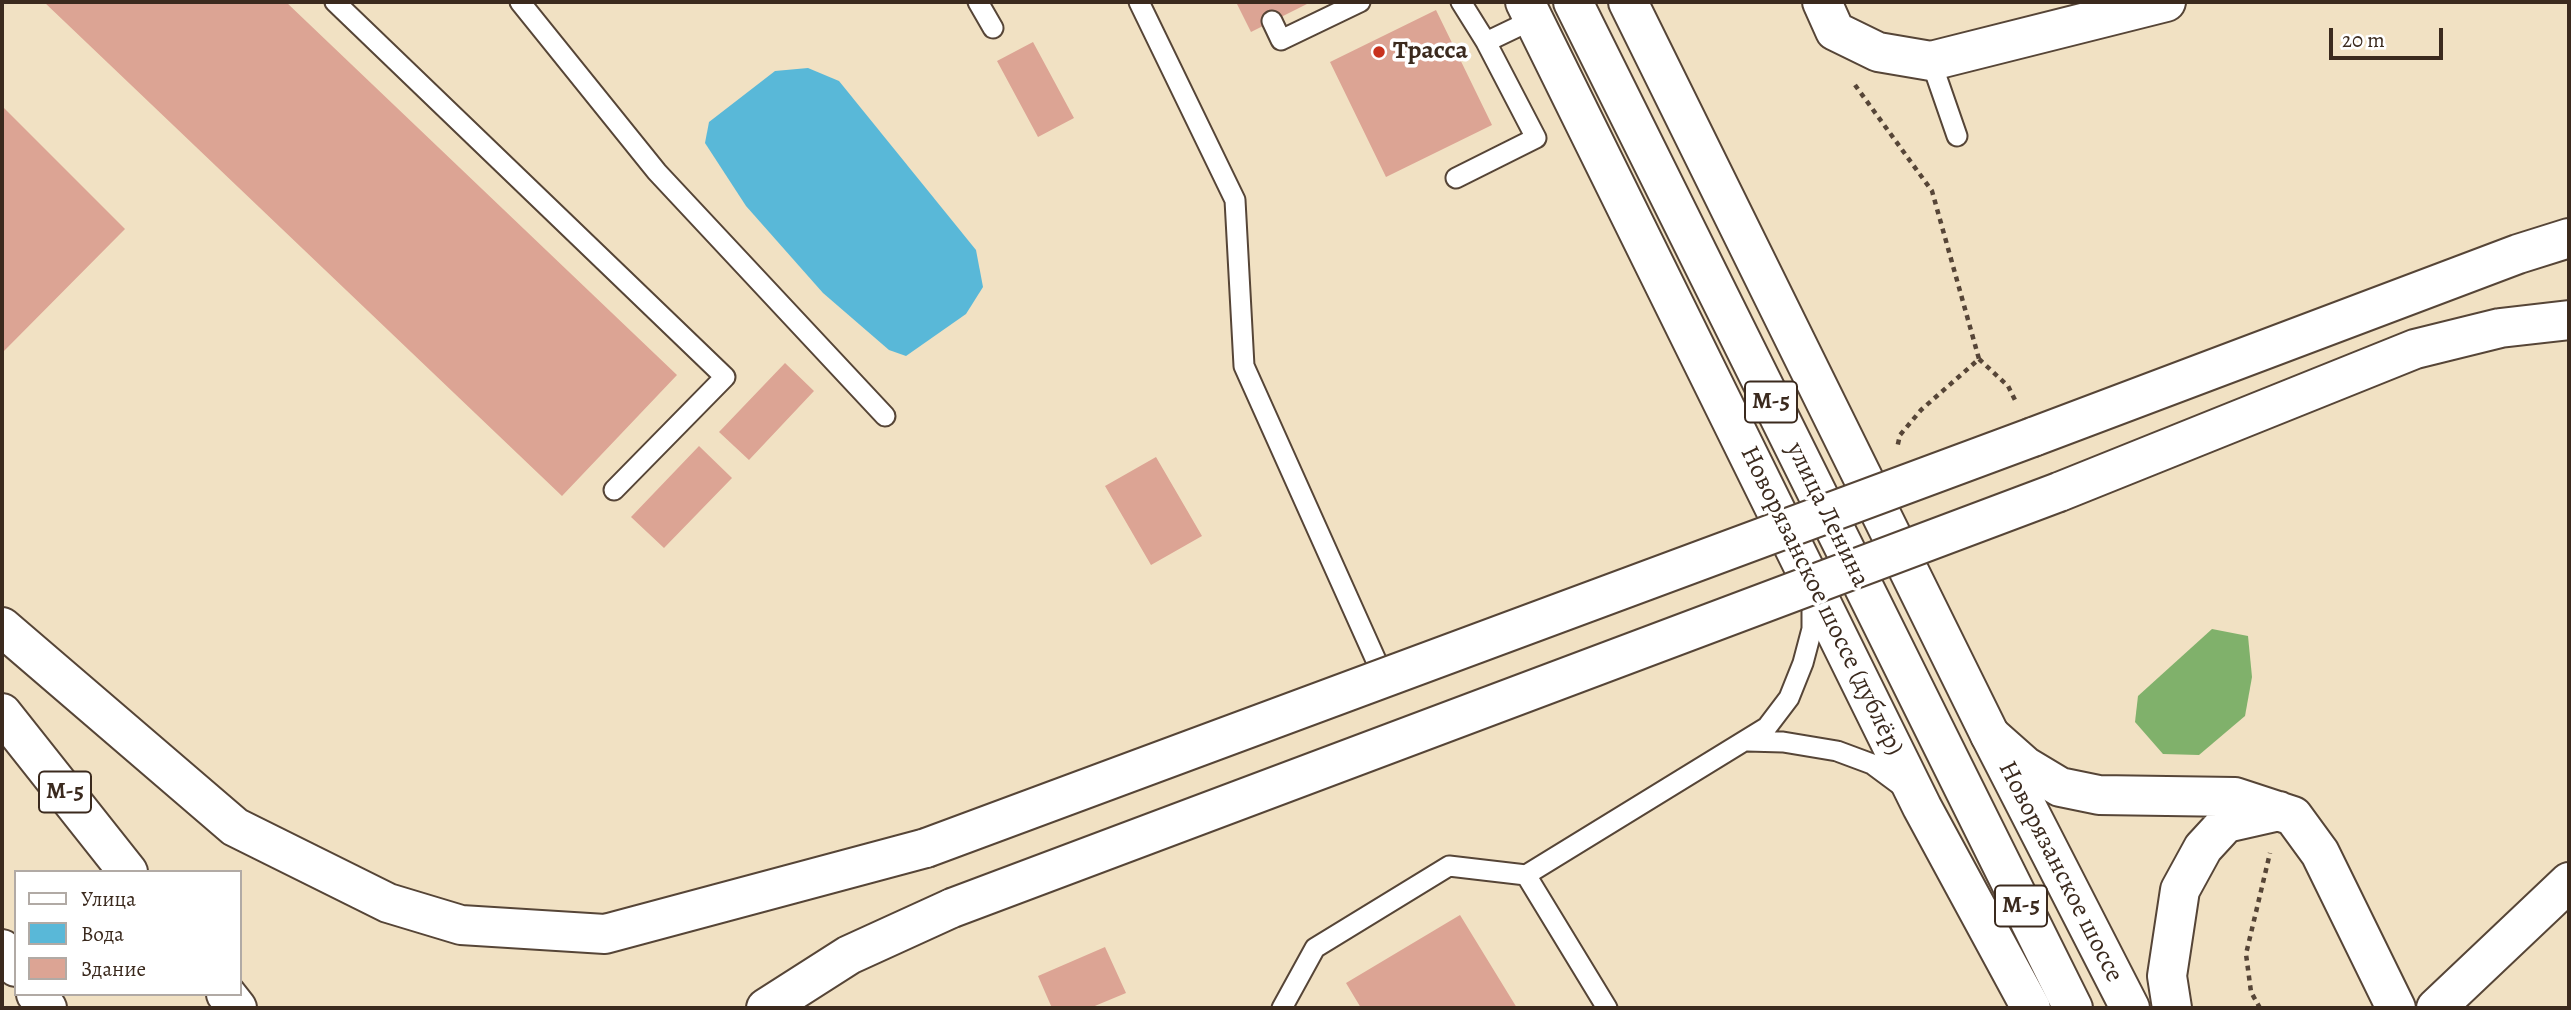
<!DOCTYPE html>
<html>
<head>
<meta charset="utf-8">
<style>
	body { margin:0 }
	#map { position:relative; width:2571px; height:1010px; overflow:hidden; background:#f1e1c3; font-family:Alegreya,serif }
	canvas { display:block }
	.frame { position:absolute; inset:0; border:4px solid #3b2a1e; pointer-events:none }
	.legend { position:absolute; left:14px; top:870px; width:228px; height:126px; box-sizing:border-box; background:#fff; border:2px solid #b1aaa5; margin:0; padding:9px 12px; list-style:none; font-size:21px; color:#3b2a1e }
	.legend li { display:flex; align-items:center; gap:14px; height:35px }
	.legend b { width:35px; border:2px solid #b1aaa5 }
	.scale { position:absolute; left:2329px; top:28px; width:114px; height:32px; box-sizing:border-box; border:4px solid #3b2a1e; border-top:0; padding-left:9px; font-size:21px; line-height:24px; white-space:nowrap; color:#3b2a1e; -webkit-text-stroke:5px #fff; paint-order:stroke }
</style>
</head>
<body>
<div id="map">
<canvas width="2571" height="1010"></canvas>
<div class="frame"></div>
<ul class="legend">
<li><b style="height:9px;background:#fff"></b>Улица</li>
<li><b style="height:19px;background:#59b8d8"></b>Вода</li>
<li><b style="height:19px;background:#dca494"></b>Здание</li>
</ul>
<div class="scale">20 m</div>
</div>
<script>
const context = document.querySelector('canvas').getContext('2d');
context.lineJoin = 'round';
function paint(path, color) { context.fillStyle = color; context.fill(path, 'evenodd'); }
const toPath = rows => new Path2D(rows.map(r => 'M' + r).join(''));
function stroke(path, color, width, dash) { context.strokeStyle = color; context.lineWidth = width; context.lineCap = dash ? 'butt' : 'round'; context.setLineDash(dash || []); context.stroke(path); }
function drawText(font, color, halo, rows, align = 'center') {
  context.font = font + ' Alegreya,serif'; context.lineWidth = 7; context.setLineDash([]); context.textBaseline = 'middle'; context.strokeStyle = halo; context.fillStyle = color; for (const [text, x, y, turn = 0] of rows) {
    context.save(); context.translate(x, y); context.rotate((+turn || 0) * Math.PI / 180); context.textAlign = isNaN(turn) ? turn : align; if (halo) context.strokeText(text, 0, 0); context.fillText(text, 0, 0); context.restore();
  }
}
paint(toPath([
	[2212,629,2248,636,2252,677,2245,716,2199,755,2163,754,2135,722,2138,696]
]), '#80b16b');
paint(toPath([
	[808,68,839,81,976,250,983,287,966,314,906,356,889,350,823,293,746,206,705,143,709,122,775,71]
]), '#59b8d8');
paint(toPath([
	[44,2,286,2,677,375,562,496],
	[1236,2,1311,2,1251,32],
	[1436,10,1492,125,1386,177,1330,62],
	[1033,42,1074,118,1038,137,997,61],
	[2,106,125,229,2,353],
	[785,363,814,391,749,460,719,432],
	[699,446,732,478,664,548,631,517],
	[1156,457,1202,536,1151,565,1105,486],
	[1460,915,1517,1008,1361,1008,1346,983],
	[1105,947,1126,993,1090,1008,1052,1008,1038,976]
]), '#dca494');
const lane = toPath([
	[335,2,725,377,614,490],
	[520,2,657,172,885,416],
	[978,2,993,28],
	[1139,2,1235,200,1244,366,1379,667],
	[1461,2,1486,42,1534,19],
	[1272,21,1281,40,1360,2],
	[1931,61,1957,136],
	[1456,178,1536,138,1486,42],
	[1747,741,1783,742,1837,751,1872,764,1903,787],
	[1526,875,1607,1008],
	[1282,1008,1315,948,1449,866,1526,875,1767,727,1789,698,1803,663,1812,629,1812,604]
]);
const street = toPath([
	[1525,2,1922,807,2031,1008],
	[1822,2,1835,31,1878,52,1931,61,2166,2],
	[1990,735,2025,766,2060,787,2099,795,2235,797,2293,816,2320,853,2396,1008],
	[2172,1008,2167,976,2180,890,2203,848,2226,823,2279,811]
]);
const secondary = toPath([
	[2033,437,2518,254,2569,238],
	[2,627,235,827,388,903,461,925,605,934,926,848]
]);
const primary = toPath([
	[1573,2,2073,1008],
	[1628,2,1990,735,2130,1008],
	[2059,492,2415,349,2500,328,2569,320],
	[766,1008,849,955,952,908],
	[2436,1008,2569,882]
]);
const highway = toPath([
	[2,713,128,872],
	[2,949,16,967],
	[36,994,47,1008],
	[226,994,237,1008]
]);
stroke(lane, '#564537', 23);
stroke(street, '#564537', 42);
stroke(secondary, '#564537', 42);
stroke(primary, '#564537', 42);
stroke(highway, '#564537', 42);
stroke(toPath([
	[1855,85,1932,191,1979,359,1921,410,1900,435,1897,448],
	[1979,359,2008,386,2016,402],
	[2260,1008,2251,992,2246,954,2270,853]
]), '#564537', 4.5, [5, 5]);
stroke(lane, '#fff', 19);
stroke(street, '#fff', 38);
stroke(secondary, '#fff', 38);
stroke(primary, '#fff', 38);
stroke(highway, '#fff', 38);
const secondaryBridge = toPath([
	[926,848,2033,437]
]);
const primaryBridge = toPath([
	[952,908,2059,492]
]);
stroke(secondaryBridge, '#564537', 42, []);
stroke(primaryBridge, '#564537', 42, []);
stroke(secondaryBridge, '#fff', 38);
stroke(primaryBridge, '#fff', 38);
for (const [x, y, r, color] of [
	[1379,52,7,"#c8321e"]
]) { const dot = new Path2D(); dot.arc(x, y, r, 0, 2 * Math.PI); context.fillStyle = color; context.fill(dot); stroke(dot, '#fff', 2.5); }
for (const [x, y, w] of [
	[1771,402,52],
	[65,792,52],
	[2021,906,52]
]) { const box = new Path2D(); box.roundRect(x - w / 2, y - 20.5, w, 41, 5); context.fillStyle = '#fff'; context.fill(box); stroke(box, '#3b2a1e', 2); }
drawText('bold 24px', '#3b2a1e', null, [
	["М-5",1771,402],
	["М-5",65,792],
	["М-5",2021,906]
]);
drawText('bold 26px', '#3b2a1e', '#fff', [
	["Трасса",1393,52]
], 'left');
drawText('26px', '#3b2a1e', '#fff', [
	["улица Ленина",1827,515,64],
	["Новорязанское шоссе (дублёр)",1821,601,64],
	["Новорязанское шоссе",2060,872,63]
]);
</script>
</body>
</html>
